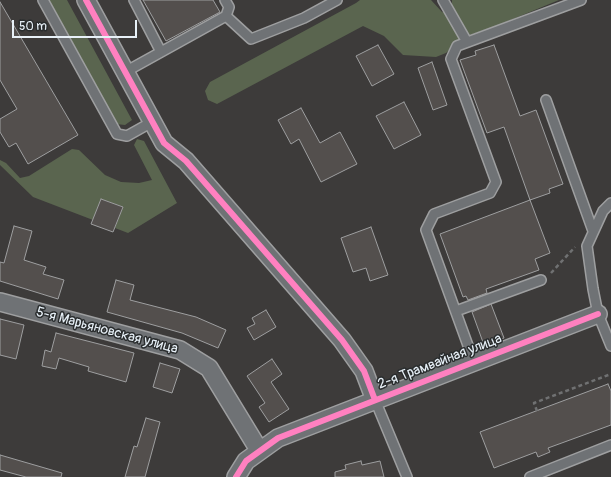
<!DOCTYPE html>
<html>
<head>
<meta charset="utf-8">
<style>
	body { margin:0 }
	#map { position:relative; width:611px; height:477px; overflow:hidden; background:#3d3b3a; font-family:Pangolin,sans-serif }
	canvas { display:block }
	.scale { position:absolute; left:12px; top:20px; width:125px; height:18px; box-sizing:border-box; border:2px solid #e8f1f8; border-top:0; padding-left:5px; font-size:12px; line-height:14px; white-space:nowrap; color:#e8f1f8; -webkit-text-stroke:3px #2a2d2e; paint-order:stroke }
</style>
</head>
<body>
<div id="map">
<canvas width="611" height="477"></canvas>
<div class="scale">50 m</div>
</div>
<script>
const context = document.querySelector('canvas').getContext('2d');
context.lineJoin = 'round';
function paint(path, color) { context.fillStyle = color; context.fill(path, 'evenodd'); }
const toPath = rows => new Path2D(rows.map(r => 'M' + r).join(''));
function stroke(path, color, width, dash) { context.strokeStyle = color; context.lineWidth = width; context.lineCap = dash ? 'butt' : 'round'; context.setLineDash(dash || []); context.stroke(path); }
function drawText(font, color, halo, rows, align = 'center') {
  context.font = font + ' Pangolin,sans-serif'; context.lineWidth = 3; context.setLineDash([]); context.textBaseline = 'middle'; context.strokeStyle = halo; context.fillStyle = color; for (const [text, x, y, turn = 0] of rows) {
    context.save(); context.translate(x, y); context.rotate((+turn || 0) * Math.PI / 180); context.textAlign = isNaN(turn) ? turn : align; if (halo) context.strokeText(text, 0, 0); context.fillText(text, 0, 0); context.restore();
  }
}
paint(toPath([
	[49,0,67,0,132,120,125,125,116,124],
	[360,0,431,0,442,12,452,14,452,0,559,0,496,26,464,37,446,53,436,57,403,55,384,36,363,26,217,104,208,100,205,91,210,82,356,3],
	[137,139,144,141,177,203,128,233,115,228,123,207,101,199,93,220,33,197,0,165,0,160,6,163,20,178,29,176,72,149,79,150,105,175,121,182,139,183,152,180,134,145]
]), '#5a654f');
const building = toPath([
	[143,0,213,0,220,12,166,41,143,0],
	[0,2,78,135,28,164,16,143,9,147,0,132,0,119,17,109,0,80,0,2],
	[378,45,394,74,372,86,356,56,378,45],
	[494,45,520,116,536,110,563,184,549,189,550,193,530,200,504,127,487,133,460,60,476,55,475,51,494,45],
	[432,62,447,105,433,110,418,68,432,62],
	[404,102,421,135,394,149,376,116,404,102],
	[301,108,320,143,340,132,357,164,321,182,299,139,291,144,278,120,301,108],
	[101,199,123,207,113,232,91,224,101,199],
	[530,200,550,253,535,259,539,270,486,289,487,293,468,300,466,296,463,297,440,234,530,200],
	[14,226,32,231,24,260,46,267,43,274,64,280,58,299,0,281,0,262,4,263,14,226],
	[371,227,388,275,370,281,366,268,353,272,341,238,371,227],
	[116,280,134,285,130,300,196,317,226,330,218,348,182,333,107,312,116,280],
	[491,304,504,338,484,345,472,312,491,304],
	[266,310,276,327,254,340,247,328,255,324,252,318,266,310],
	[0,319,24,325,16,359,0,355,0,319],
	[56,333,134,353,126,382,88,371,89,367,59,358,56,369,42,366,45,350,51,352,56,333],
	[272,359,282,374,271,382,289,409,269,422,259,407,265,403,247,376,272,359],
	[160,363,180,369,172,393,153,387,160,363],
	[608,384,611,391,611,425,548,448,550,452,538,457,536,452,494,468,480,432,608,384],
	[146,418,160,422,145,477,125,477,134,446,137,447,146,418],
	[0,455,62,473,61,477,26,477,0,470,0,455],
	[361,461,362,465,380,461,384,477,335,477,335,472,346,469,345,465,361,461]
]);
paint(building, '#534f4d');
stroke(building, '#9e9fa0', 1);
const lane = toPath([
	[43,0,117,134,127,136,152,122],
	[134,0,161,52],
	[443,0,467,42],
	[226,16,251,39,304,18,337,0],
	[125,72,226,16,229,7,225,0],
	[546,100,593,231],
	[611,203,603,211,587,246,593,289,598,314,611,346],
	[456,311,541,280],
	[474,362,426,230,434,214,490,193,496,182,451,59,457,46,581,0],
	[375,400,407,477],
	[530,477,611,445]
]);
const street = toPath([
	[86,0,164,143,186,161,342,340,364,371,375,400],
	[0,302,180,350,209,368,259,450],
	[236,477,246,461,278,438,598,314]
]);
stroke(lane, '#9e9fa0', 12);
stroke(street, '#9e9fa0', 20);
stroke(toPath([
	[551,273,575,247],
	[537,411,534,403,611,374]
]), '#707172', 2.5, [4, 3]);
stroke(lane, '#6f7275', 9);
stroke(street, '#6f7275', 17);
stroke(toPath([
	[86,0,164,143,186,161,342,340,364,371,375,400],
	[236,477,246,461,278,438,598,314]
]), '#ff80c0', 6);
drawText('14px', '#e8f1f8', '#2a2d2e', [
	["5-я Марьяновская улица",107,331,15],
	["2-я Трамвайная улица",440,362,-21]
]);
</script>
</body>
</html>
